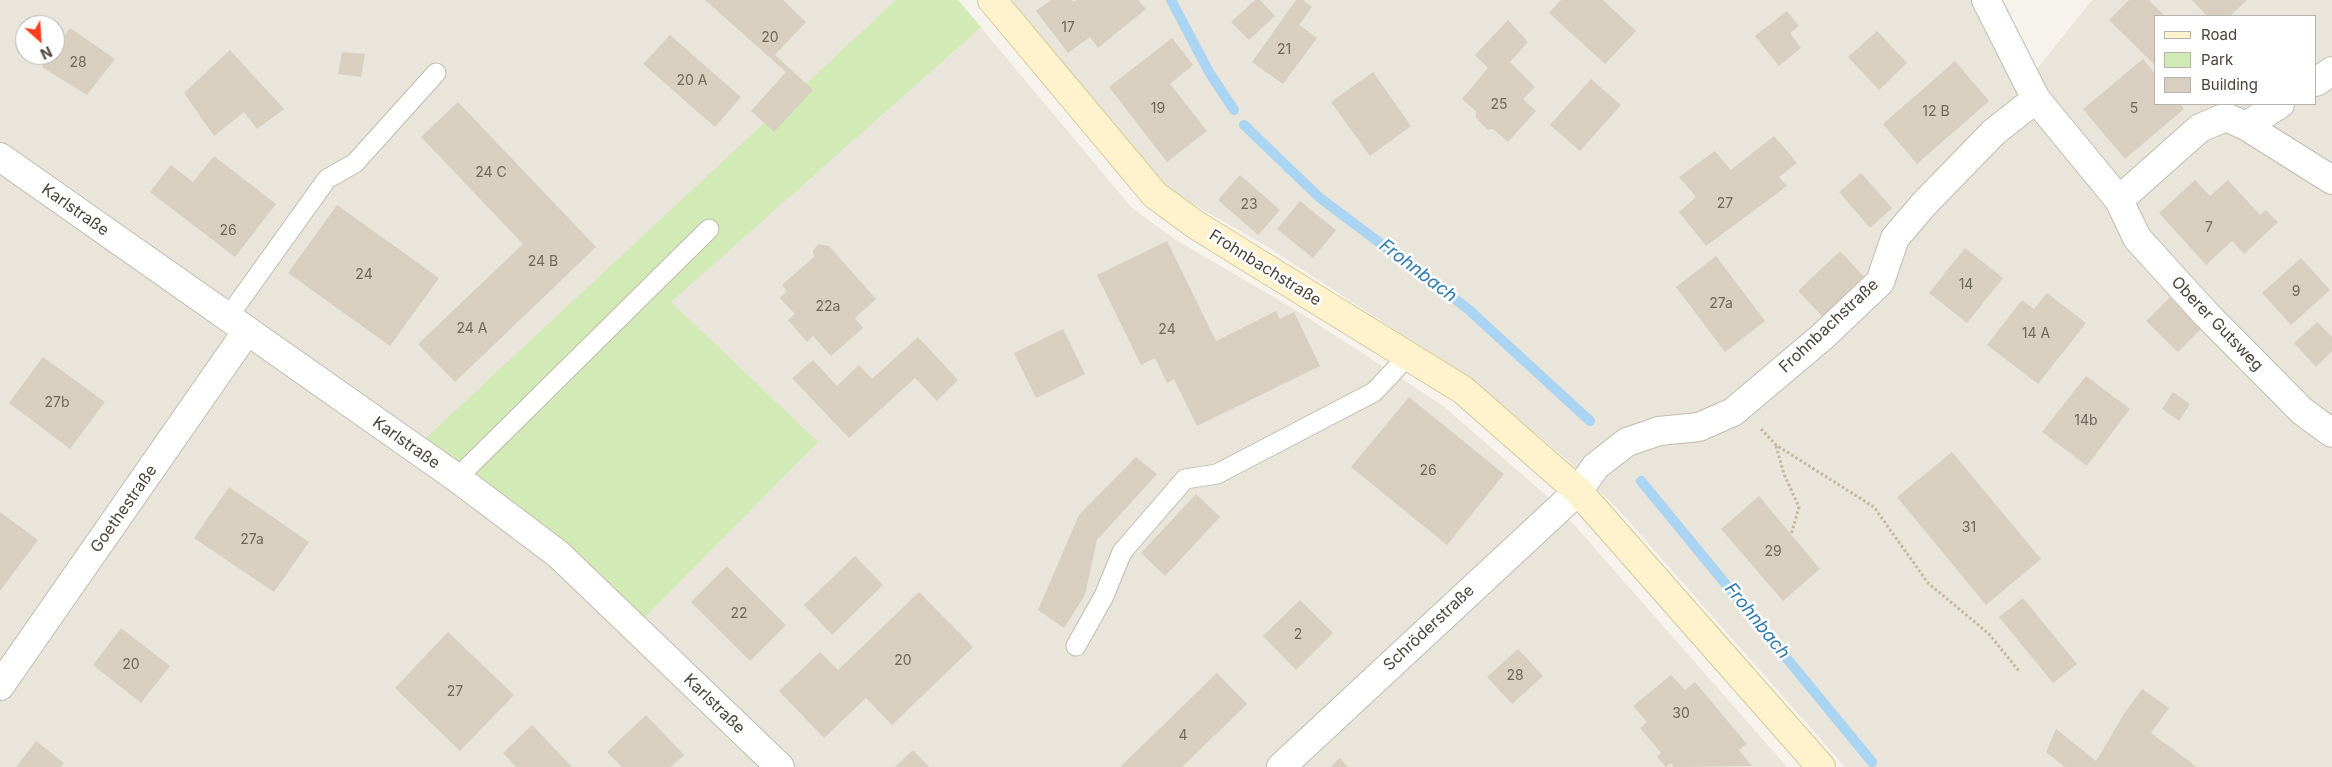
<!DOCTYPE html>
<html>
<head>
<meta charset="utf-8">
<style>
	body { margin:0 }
	#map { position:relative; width:2332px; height:767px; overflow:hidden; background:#f6f3ec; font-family:Inter,sans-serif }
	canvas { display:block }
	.legend { position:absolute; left:2154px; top:15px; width:162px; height:90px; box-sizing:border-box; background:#fff; border:1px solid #b7b4b0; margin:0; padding:6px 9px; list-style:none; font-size:15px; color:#4b4439 }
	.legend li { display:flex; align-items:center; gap:10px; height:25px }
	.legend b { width:25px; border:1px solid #b7b4b0 }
	.north { position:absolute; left:15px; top:15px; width:50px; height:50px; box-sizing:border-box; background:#fff; border:1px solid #b7b4b0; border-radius:50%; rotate:154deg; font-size:14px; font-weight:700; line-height:20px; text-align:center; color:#4b4439 }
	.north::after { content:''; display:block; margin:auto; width:18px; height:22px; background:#fc3f1d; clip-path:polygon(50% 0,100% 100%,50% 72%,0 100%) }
</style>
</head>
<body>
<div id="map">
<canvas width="2332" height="767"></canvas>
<ul class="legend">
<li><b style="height:6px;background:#fff3cd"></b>Road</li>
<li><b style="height:14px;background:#d2eab5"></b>Park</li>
<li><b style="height:14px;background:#d8cfc1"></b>Building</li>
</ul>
<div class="north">N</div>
</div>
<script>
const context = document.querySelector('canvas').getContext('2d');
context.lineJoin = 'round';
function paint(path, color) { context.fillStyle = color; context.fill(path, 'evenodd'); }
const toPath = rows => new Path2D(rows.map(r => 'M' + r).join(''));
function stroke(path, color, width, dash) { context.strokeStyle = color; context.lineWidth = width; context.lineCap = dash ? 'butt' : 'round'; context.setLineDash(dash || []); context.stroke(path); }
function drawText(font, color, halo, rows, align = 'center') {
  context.font = font + ' Inter,sans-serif'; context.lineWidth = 5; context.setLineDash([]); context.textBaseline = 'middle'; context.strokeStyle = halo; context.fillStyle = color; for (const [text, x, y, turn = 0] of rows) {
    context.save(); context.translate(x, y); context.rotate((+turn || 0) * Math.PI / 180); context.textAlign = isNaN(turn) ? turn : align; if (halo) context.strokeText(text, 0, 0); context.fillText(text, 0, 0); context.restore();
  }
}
paint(toPath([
	[0,0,958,0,1132,208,1176,240,1296,310,1442,405,1555,503,1787,767,0,767],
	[25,25,55,25,55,55,25,55],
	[1011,0,2003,0,2036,70,2092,0,2332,0,2332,767,1845,767,1618,509,1565,458,1472,380,1263,244,1161,186],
	[2156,16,2316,16,2316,104,2156,104]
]), '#eae5da');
paint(toPath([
	[896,0,958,0,981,27,671,302,818,442,634,628,414,449]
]), '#d2eab5');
stroke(toPath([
	[1171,0,1209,72,1234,110],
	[1244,125,1320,198,1468,309,1590,421],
	[1641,481,1872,762]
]), '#a9d4f2', 10);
paint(toPath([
	[705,0,783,0,806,22,775,55,813,90,774,132,751,111,786,72],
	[1051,0,1072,0,1074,2,1077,0,1138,0,1146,9,1098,48,1090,37,1068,53,1036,11],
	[1255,0,1260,0,1275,16,1249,40,1231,22],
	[1296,0,1303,0,1312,7,1299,25,1317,38,1283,84,1252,62],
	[1561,0,1603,0,1636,31,1605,64,1549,13],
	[2129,0,2149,0,2165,16,2156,16,2156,66,2109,20],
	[2192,0,2247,0,2230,16,2207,16],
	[1787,11,1799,26,1790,33,1801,48,1779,66,1755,36],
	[1508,20,1528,42,1510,62,1535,87,1523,99,1536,111,1508,142,1493,129,1488,130,1476,118,1476,111,1462,99,1488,68,1475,55],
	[70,28,115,59,87,95,42,67,51,55,55,55,55,49],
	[1877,31,1907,63,1879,90,1848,57],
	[670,35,741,97,715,127,643,64],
	[1172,38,1193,65,1170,84,1207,131,1167,162,1109,87],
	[230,50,284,109,257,129,244,112,214,136,184,93],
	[342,52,365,54,361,77,338,74],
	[2143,59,2156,75,2156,104,2180,104,2184,109,2125,159,2083,109],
	[1955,61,1989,101,1917,164,1883,124],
	[1373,72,1411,126,1370,156,1331,102],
	[1591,79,1621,105,1580,151,1550,125],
	[458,102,596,247,455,382,418,344,523,244,421,137],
	[1774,136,1797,163,1779,177,1787,186,1706,246,1679,212,1696,197,1679,177,1715,151,1731,170],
	[214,156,276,204,235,257,150,192,171,165,193,182],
	[1861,173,1892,208,1870,228,1839,192],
	[1240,175,1280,210,1258,235,1218,200],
	[2195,180,2210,196,2228,180,2260,215,2266,210,2278,222,2244,254,2232,241,2206,265,2159,213],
	[1300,201,1336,230,1313,258,1277,229],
	[337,205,439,278,390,346,288,273],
	[1167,241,1216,341,1276,311,1280,319,1294,312,1320,366,1197,426,1174,379,1167,383,1155,358,1141,365,1097,275],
	[818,244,829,246,876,299,855,318,863,328,831,356,813,336,807,342,788,320,795,314,780,298,787,291,782,285,814,257,813,251],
	[1965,248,2003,278,1967,323,1929,293],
	[1840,251,1866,279,1824,318,1798,291],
	[1716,256,1765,321,1725,352,1676,287],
	[2301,258,2330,290,2291,325,2262,293],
	[2047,293,2086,323,2038,384,1987,345,2022,300,2034,309],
	[2170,297,2201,329,2178,352,2146,321],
	[2317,322,2332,337,2332,351,2316,367,2294,343],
	[1063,329,1085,374,1036,398,1014,353],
	[918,337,958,380,937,401,915,378,849,438,792,378,813,360,837,386,859,365,872,379],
	[43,357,105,402,70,449,9,403],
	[2086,376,2130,409,2087,466,2042,432],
	[2173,392,2190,404,2179,421,2162,409],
	[1409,397,1504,474,1447,545,1351,467],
	[1952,452,2041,559,1986,605,1897,497],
	[1136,457,1157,474,1097,540,1085,595,1064,628,1038,610,1079,515],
	[229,487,309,542,274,592,194,538],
	[1196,494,1220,517,1165,576,1141,553],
	[1759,496,1820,569,1783,601,1721,529],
	[0,512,38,540,0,591],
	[855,556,883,585,832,635,804,605],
	[727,566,786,625,750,661,691,602],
	[919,592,973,647,892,725,866,698,824,738,779,691,820,652,838,670],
	[2023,598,2077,664,2053,683,1999,617],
	[1300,600,1333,633,1296,670,1263,636],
	[121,628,170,666,141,703,93,665],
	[448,632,514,695,460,751,395,688],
	[1518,649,1543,676,1512,704,1487,677],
	[1217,673,1247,704,1182,767,1120,767],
	[1671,675,1685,690,1695,682,1747,744,1739,750,1752,766,1674,767,1671,763,1666,767,1657,757,1661,753,1640,728,1647,722,1633,706],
	[2142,689,2169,708,2151,733,2197,767,2065,767,2046,752,2056,729,2096,761,2124,714],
	[646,715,684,755,671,767,622,767,607,752],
	[532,725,572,767,516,767,503,753],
	[36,741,64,763,61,767,16,767],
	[913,750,929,767,895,767],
	[1340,758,1348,767,1330,767]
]), '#d8cfc1');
const lane = toPath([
	[228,317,327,179,355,163,436,73],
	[457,478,709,229],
	[1076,646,1104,596,1122,552,1185,479,1217,474,1374,392,1408,356]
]);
const street = toPath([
	[1986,0,2036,99,2119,200,2137,238,2205,313,2302,411,2332,433],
	[2316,82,2332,71],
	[2246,126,2280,104],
	[0,157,457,478,558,554,780,767],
	[2119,200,2200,128,2226,117,2246,126,2332,180],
	[0,686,247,331],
	[1281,767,1578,491,1596,466,1627,442,1659,431,1699,427,1733,412,1822,337,1880,282,1895,238,1924,204,1994,132,2036,99]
]);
const secondary = toPath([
	[992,0,1155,195,1196,225,1463,390,1578,491,1821,767]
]);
stroke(lane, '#c2bbae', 21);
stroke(street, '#c2bbae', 30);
stroke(secondary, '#d6c79b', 30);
stroke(toPath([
	[1761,429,1776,445,1874,507,1928,583,1989,634,2019,671],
	[1776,446,1784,474,1799,507,1791,535]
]), '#c4b79f', 3, [2.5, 2.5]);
stroke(lane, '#fff', 19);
stroke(street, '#fff', 28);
stroke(secondary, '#fff3cd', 28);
drawText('14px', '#6e675b', null, [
	["17",1068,28],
	["20",770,38],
	["21",1284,50],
	["28",78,63],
	["20 A",692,81],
	["25",1499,105],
	["19",1158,109],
	["5",2134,109],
	["12 B",1936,112],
	["24 C",491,173],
	["27",1725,204],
	["23",1249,205],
	["7",2209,228],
	["26",228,231],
	["24 B",543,262],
	["24",364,275],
	["14",1966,285],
	["9",2296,292],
	["27a",1721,304],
	["22a",828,307],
	["24 A",472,329],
	["24",1167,330],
	["14 A",2036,334],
	["27b",57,403],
	["14b",2086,421],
	["26",1428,471],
	["31",1969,528],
	["27a",252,540],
	["29",1773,552],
	["22",739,614],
	["2",1298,635],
	["20",903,661],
	["20",131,665],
	["28",1515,676],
	["27",455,692],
	["30",1681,714],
	["4",1183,736]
]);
drawText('16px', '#4b4439', '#fff', [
	["Karlstraße",75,210,35],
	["Frohnbachstraße",1265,268,32],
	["Oberer Gutsweg",2217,324,46],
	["Frohnbachstraße",1829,326,-43],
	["Karlstraße",406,443,35],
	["Goethestraße",124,509,-55],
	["Schröderstraße",1429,628,-43],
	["Karlstraße",714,704,44]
]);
drawText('italic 18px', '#2e7ab2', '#fff', [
	["Frohnbach",1418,271,37],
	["Frohnbach",1757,621,51]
]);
</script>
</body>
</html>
